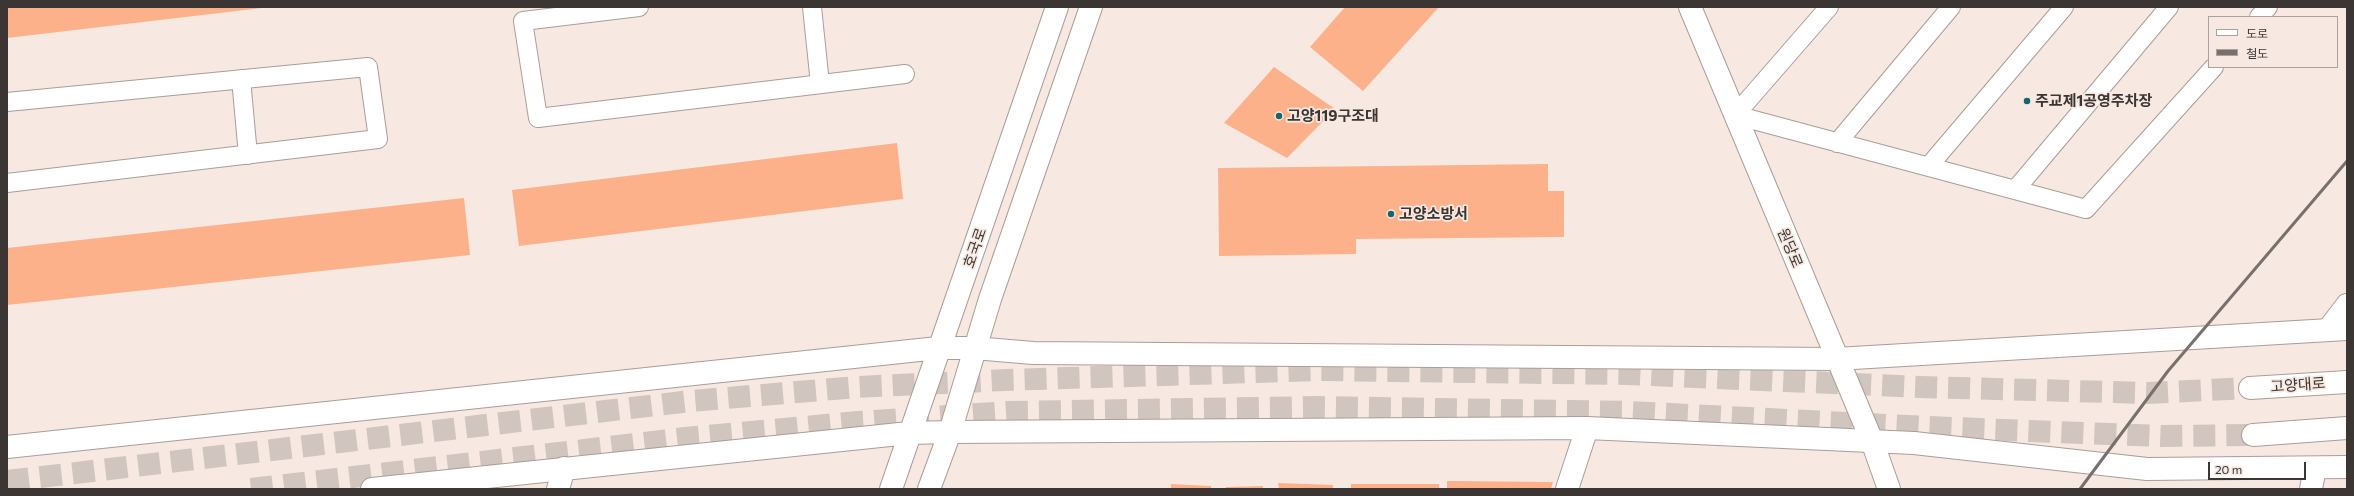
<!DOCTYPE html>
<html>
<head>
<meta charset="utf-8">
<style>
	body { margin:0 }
	#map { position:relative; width:2354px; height:496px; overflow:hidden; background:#f7e9e2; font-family:Commissioner,"Noto Sans KR",sans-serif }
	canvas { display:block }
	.frame { position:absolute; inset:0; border:8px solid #3b3633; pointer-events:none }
	.legend { position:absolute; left:2208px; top:16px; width:130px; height:52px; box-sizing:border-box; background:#f7e9e2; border:1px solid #aca19c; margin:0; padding:5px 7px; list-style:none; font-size:12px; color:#3b3633 }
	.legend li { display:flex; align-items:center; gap:8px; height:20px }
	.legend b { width:20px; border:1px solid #aca19c }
	.scale { position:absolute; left:2208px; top:462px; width:98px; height:18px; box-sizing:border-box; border:2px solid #3b3633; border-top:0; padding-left:5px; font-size:12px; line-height:14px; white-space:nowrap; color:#3b3633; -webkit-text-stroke:3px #f7e9e2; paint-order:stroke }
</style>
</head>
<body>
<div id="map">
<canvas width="2354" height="496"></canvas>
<div class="frame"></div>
<ul class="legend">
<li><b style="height:5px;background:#fff"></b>도로</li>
<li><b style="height:5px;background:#78706c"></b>철도</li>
</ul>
<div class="scale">20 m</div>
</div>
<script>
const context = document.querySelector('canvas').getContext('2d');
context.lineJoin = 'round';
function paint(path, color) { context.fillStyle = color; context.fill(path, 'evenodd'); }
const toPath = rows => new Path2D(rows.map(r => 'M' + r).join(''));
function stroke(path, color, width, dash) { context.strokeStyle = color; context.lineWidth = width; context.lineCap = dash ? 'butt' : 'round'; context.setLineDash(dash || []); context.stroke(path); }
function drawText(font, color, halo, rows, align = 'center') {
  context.font = font + ' Commissioner,"Noto Sans KR",sans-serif'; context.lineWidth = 3.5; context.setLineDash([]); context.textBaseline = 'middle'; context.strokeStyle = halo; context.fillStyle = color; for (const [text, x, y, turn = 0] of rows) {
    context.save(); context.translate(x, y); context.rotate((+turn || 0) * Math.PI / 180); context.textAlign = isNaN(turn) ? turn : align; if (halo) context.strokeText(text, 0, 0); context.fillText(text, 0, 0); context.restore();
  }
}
paint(toPath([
	[7,7,262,7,262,8,7,38],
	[1345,7,1439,7,1363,91,1310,47],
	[1274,67,1335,109,1287,158,1224,123],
	[897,143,903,199,519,246,512,190],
	[1548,164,1548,191,1564,191,1564,237,1356,239,1356,254,1219,256,1218,168],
	[464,198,470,255,7,305,7,248],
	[1447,481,1553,482,1551,489,1447,489],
	[1278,483,1333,485,1333,489,1279,489],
	[1171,484,1211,486,1211,489,1171,489],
	[1351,484,1439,484,1439,489,1351,489],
	[1263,486,1263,489,1226,489,1226,487]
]), '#fcb18a');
stroke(toPath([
	[7,481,691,401,857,387,1005,380,1319,370,1628,374,1921,387,2147,393,2250,388],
	[251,489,686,438,858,422,1008,412,1317,407,1630,412,1927,427,2162,436,2253,435]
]), '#d1c5bf', 22, [22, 11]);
const service = toPath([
	[639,7,523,21,538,118,905,74],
	[812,7,820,84],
	[1829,7,1735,115,2086,209,2214,67],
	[2259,17,2268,7],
	[241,79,248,155],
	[7,102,368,67,378,139,7,183],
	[1837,143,1951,7],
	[1928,167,2064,7],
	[2015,190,2169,7]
]);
const minor = toPath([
	[2328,330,2347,305],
	[558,489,564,468],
	[1567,489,1587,428],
	[2311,489,2315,468]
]);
const tertiary = toPath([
	[938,348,974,348],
	[909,433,950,432]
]);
const secondary = toPath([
	[1690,7,1872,441,1889,489]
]);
const primary = toPath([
	[974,348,1033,353,1836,359,2347,329],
	[2250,388,2347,382],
	[950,432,1587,428,1914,443,2147,469,2347,467],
	[2253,435,2347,428],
	[7,447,938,348],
	[372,489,909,433],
	[891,489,1057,7],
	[929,489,950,432,990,299,1091,7]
]);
stroke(service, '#aa9d97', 20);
stroke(minor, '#aa9d97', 24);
stroke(tertiary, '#aa9d97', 24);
stroke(secondary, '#aa9d97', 24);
stroke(primary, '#aa9d97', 24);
stroke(service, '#fff', 18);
stroke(minor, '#fff', 22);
stroke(tertiary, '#fff', 22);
stroke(secondary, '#fff', 22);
stroke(primary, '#fff', 22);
stroke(toPath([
	[2080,489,2168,371,2347,161]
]), '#78706c', 3);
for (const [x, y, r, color] of [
	[2027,101,4,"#17636e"],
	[1279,116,4,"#17636e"],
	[1391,214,4,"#17636e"]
]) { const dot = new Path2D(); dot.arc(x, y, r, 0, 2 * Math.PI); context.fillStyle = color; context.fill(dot); stroke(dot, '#f7e9e2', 1.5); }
drawText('bold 15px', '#3b3633', '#f7e9e2', [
	["주교제1공영주차장",2035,101],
	["고양119구조대",1287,116],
	["고양소방서",1399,214]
], 'left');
drawText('15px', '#3b3633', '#f7e9e2', [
	["호국로",975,248,-71],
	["원당로",1790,248,67],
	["고양대로",2298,385,-4]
]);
</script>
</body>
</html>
